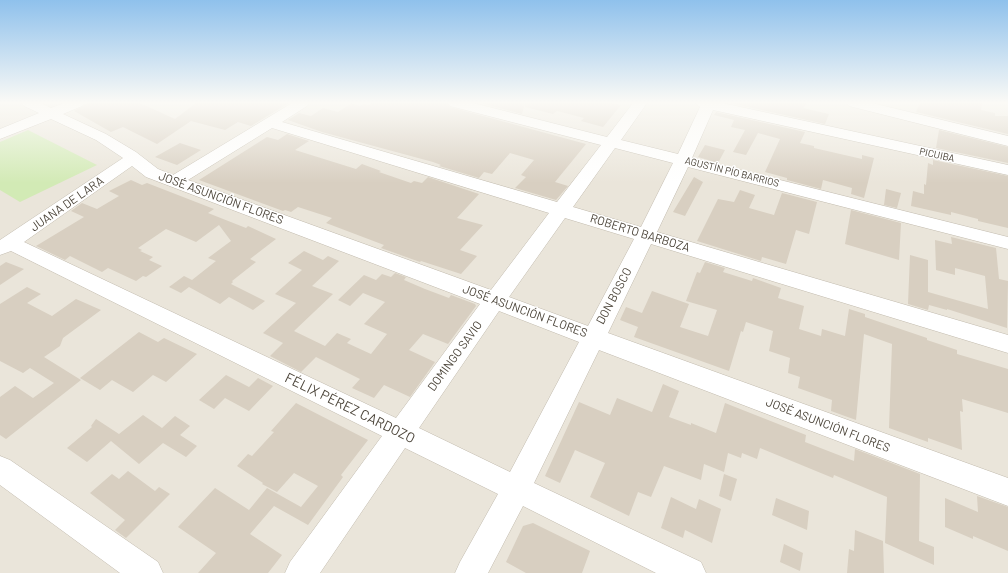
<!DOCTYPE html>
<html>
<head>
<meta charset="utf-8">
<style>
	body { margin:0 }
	canvas { display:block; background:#f6f3ec }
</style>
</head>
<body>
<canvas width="1008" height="573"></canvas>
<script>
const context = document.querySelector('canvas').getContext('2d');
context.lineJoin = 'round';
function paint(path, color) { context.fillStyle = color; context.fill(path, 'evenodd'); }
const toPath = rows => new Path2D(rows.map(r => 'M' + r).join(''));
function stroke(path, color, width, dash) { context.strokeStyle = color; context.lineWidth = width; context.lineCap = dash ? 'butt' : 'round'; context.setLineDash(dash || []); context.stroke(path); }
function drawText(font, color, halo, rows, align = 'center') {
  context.font = font + ' Barlow,sans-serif'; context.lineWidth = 3; context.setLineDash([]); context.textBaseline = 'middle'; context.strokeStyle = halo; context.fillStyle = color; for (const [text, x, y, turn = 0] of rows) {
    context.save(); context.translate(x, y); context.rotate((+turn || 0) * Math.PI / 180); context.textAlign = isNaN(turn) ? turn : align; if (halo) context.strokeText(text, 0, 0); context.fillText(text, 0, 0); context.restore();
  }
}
paint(toPath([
	[0,103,1008,103,1008,573,0,573]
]), '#eae5da');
paint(toPath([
	[28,130,97,165,20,202,0,190,0,142]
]), '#d2eab5');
paint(toPath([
	[88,103,140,103,175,119,196,103,289,103,251,126,238,122,225,130,191,121,157,144,123,127,111,132,74,111],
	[352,103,360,106,363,104,369,105,372,103,447,103,450,107,586,144,555,182,568,186,556,200,515,188,526,177,521,175,534,160,510,153,492,174,484,172,479,178,439,166,441,165,433,162,322,132,288,120,299,113,311,116,323,108,338,112],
	[480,103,525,103,522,114],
	[525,103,612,103,621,105,603,127,581,121,584,118,557,111,553,114,525,107],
	[730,103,807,103,803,108,829,114,825,124],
	[920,103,982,103,981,110,995,113,995,116,1008,116,1008,134,916,112],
	[716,112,805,132,800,143,814,146,814,148,862,159,862,155,874,158,864,198,851,194,852,188,823,180,821,189,787,180,787,178,765,172,780,139,758,133,746,155,733,152,745,130,731,127,734,120,714,115],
	[939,130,1008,147,1008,163,936,148],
	[287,134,309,141,295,150,356,169,362,164,381,171,379,172,411,183,414,181,422,183,428,177,479,194,457,218,483,225,460,250,477,256,461,274,421,261,420,262,381,248,384,245,326,223,332,218,298,207,291,212,285,210,283,211,199,180,267,137,278,140],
	[180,143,201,150,177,165,155,157],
	[705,145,725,150,718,163,698,157],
	[933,160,1008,176,1008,228,978,221,978,219,951,212,951,215,911,206,913,191,924,194,924,184,926,185,928,163,933,165],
	[694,177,703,182,685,216,673,212],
	[131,180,142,185,147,183,214,209,208,213,246,228,248,226,276,239,250,259,256,262,232,281,233,282,231,284,265,301,253,310,229,297,220,304,189,287,181,293,169,287,184,276,192,280,216,261,208,258,231,241,219,225,196,242,166,229,138,248,142,250,140,251,153,257,149,260,162,266,146,277,143,276,136,281,108,268,102,272,70,256,65,260,36,246,84,217,71,211,82,203,97,209,119,196,109,191],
	[886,189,901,193,897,208,884,205],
	[740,190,755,195,749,208,774,215,782,193,817,202,809,234,796,230,786,264,762,257,761,261,697,241,718,199,734,202],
	[851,210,901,223,899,260,845,244],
	[951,237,996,248,999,279,1008,281,1007,328,947,309,947,310,929,305,928,310,908,304,910,255,928,260,928,292,988,309,985,276,955,268,955,275,936,270,935,240,952,244],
	[304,251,323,260,328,256,339,261,312,286,333,294,294,331,325,346,337,333,351,339,347,343,371,354,387,334,364,324,385,302,363,293,350,306,338,300,364,275,376,280,382,274,391,277,395,273,406,277,404,280,425,289,449,298,451,295,475,304,476,306,448,344,423,334,409,350,435,362,410,397,384,385,374,398,352,388,360,379,316,357,301,372,270,356,283,343,263,333,296,303,275,294,302,270,288,263],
	[6,262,24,269,0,285,0,266],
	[705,262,725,268,723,272,752,281,753,278,781,288,778,298,804,306,799,329,821,336,822,329,845,336,849,309,865,314,865,317,927,338,927,340,957,350,957,354,1008,369,1008,413,962,399,963,412,960,411,962,450,928,438,928,442,889,428,892,344,864,334,856,420,831,411,832,400,798,388,800,377,788,373,790,358,769,351,773,331,746,322,743,332,741,331,729,371,634,337,638,327,620,320,626,307,642,313,652,291,689,304,680,327,708,336,717,310,686,301,697,272,700,273],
	[27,287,41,294,27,303,52,316,76,299,101,310,63,338,60,346,44,357,81,380,6,439,0,435,0,397,15,386,33,398,54,383,30,368,23,373,0,361,0,304],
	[139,332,158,342,164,338,197,354,166,382,153,375,133,392,112,380,100,390,80,378],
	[226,375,249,387,258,378,273,386,249,411,225,398,214,409,199,400],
	[663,384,679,391,669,417,691,425,691,423,716,433,725,403,806,435,805,442,854,461,855,449,920,474,919,541,934,547,934,565,885,543,887,497,834,475,833,478,760,448,757,459,742,453,741,458,728,453,724,472,704,464,701,480,664,466,651,497,638,492,629,516,590,497,605,463,575,450,560,483,545,476,579,402,610,415,617,398,652,412],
	[296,403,368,440,341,475,343,477,308,525,274,506,250,534,282,555,268,573,198,573,216,553,178,527,215,488,249,510,267,488,301,507,318,486,294,473,277,492,262,484,263,483,237,466,248,454,252,456,274,432,271,431],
	[143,415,162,428,175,416,190,426,180,435,197,446,186,457,163,443,139,464,111,441,87,462,67,448,92,427,91,426,96,419,119,434],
	[128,471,155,491,159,487,170,494,126,538,115,530,125,520,90,493,112,474,119,479],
	[724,474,737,479,731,501,719,496],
	[977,496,1008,507,1008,551,973,536,973,539,945,527,945,498,978,512],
	[671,497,696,509,699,499,721,509,712,543,685,530,683,538,661,528],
	[776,498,809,511,807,530,772,515],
	[533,523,590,551,582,573,526,573,506,562,523,526],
	[855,530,883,541,884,573,847,573,849,549,854,551],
	[784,544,803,553,800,571,780,562]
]), '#d8cfc1');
const minor = toPath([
	[22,103,41,103,51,108,64,103,84,103,82,106,63,114,106,134,136,152,158,169,173,175,292,103,309,103,307,106,282,122,557,202,601,145,450,106,448,103,473,103,607,137,633,103,647,103,621,140,678,154,700,107,695,103,722,103,1008,165,1008,175,713,110,692,158,1008,237,1008,249,688,167,657,232,1008,335,1008,353,651,244,608,333,1008,478,1008,506,599,350,534,483,701,562,706,573,656,573,523,506,488,573,455,573,460,562,498,494,405,448,320,573,285,573,290,562,382,436,11,251,0,255,0,240,123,158,96,140,51,119,0,139,0,129,39,113,24,106,22,103],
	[272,128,549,213,491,290,188,180,272,128],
	[615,148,673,163,641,227,573,207,615,148],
	[132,166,146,177,480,304,396,418,24,242,132,166],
	[565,218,634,239,588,326,509,297,565,218],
	[499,311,579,342,510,472,419,428,499,311],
	[847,103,872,103,1008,136,1008,146,849,106,847,103],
	[0,456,10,460,158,562,163,573,120,573,0,485,0,456]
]);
stroke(minor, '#c2bbae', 1);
paint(minor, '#fff');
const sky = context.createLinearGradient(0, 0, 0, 183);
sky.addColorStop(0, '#8fc1ec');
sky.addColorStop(0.56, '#fbfaf6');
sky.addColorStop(1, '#fbfaf600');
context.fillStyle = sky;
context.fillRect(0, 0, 1008, 183);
drawText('10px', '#4b4439', '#fff', [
	["PICUIBA",937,155,12],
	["AGUSTÍN PÍO BARRIOS",732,172,14]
]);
drawText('12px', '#4b4439', '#fff', [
	["JOSÉ ASUNCIÓN FLORES",221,198,20],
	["JUANA DE LARA",67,204,-35],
	["ROBERTO BARBOZA",640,233,17],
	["DON BOSCO",614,296,-62],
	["JOSÉ ASUNCIÓN FLORES",525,311,20],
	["DOMINGO SAVIO",455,356,-54],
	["JOSÉ ASUNCIÓN FLORES",828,425,21]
]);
drawText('14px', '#4b4439', '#fff', [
	["FÉLIX PÉREZ CARDOZO",350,408,26]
]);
</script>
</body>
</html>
